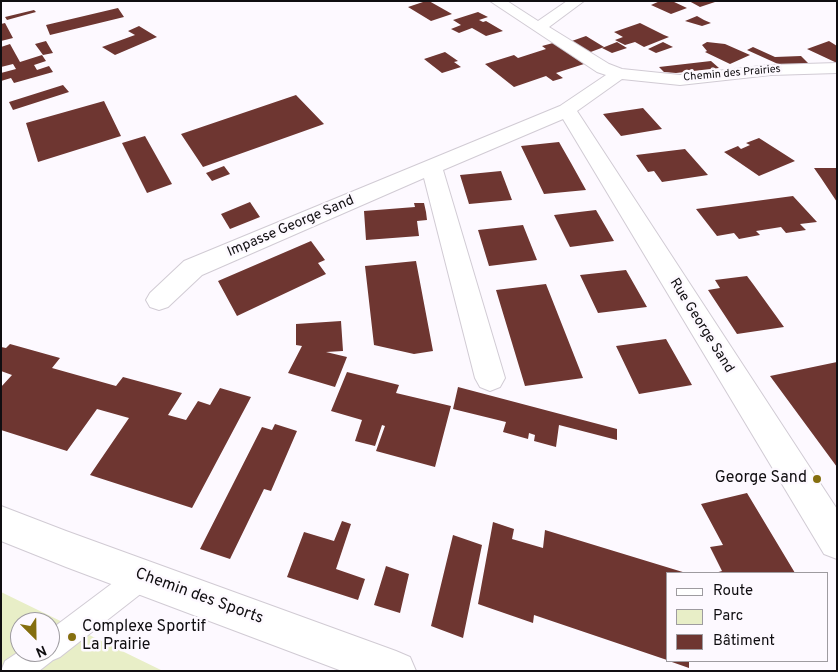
<!DOCTYPE html>
<html>
<head>
<meta charset="utf-8">
<style>
	body { margin:0 }
	#map { position:relative; width:838px; height:672px; overflow:hidden; background:#fdf9ff; font-family:Overpass,sans-serif }
	canvas { display:block }
	.frame { position:absolute; inset:0; border:2px solid #100e11; pointer-events:none }
	.legend { position:absolute; left:666px; top:572px; width:162px; height:90px; box-sizing:border-box; background:#fdf9ff; border:1px solid #9e9ba0; margin:0; padding:6px 9px; list-style:none; font-size:15px; color:#100e11 }
	.legend li { display:flex; align-items:center; gap:10px; height:25px }
	.legend b { width:25px; border:1px solid #9e9ba0 }
	.north { position:absolute; left:10px; top:612px; width:50px; height:50px; box-sizing:border-box; background:#fdf9ff; border:1px solid #9e9ba0; border-radius:50%; rotate:157deg; font-size:14px; font-weight:700; line-height:20px; text-align:center; color:#100e11 }
	.north::after { content:''; display:block; margin:auto; width:18px; height:22px; background:#856f0f; clip-path:polygon(50% 0,100% 100%,50% 72%,0 100%) }
</style>
</head>
<body>
<div id="map">
<canvas width="838" height="672"></canvas>
<div class="frame"></div>
<ul class="legend">
<li><b style="height:6px;background:#fff"></b>Route</li>
<li><b style="height:14px;background:#e8eec7"></b>Parc</li>
<li><b style="height:14px;background:#6e3631"></b>Bâtiment</li>
</ul>
<div class="north">N</div>
</div>
<script>
const context = document.querySelector('canvas').getContext('2d');
context.lineJoin = 'round';
function paint(path, color) { context.fillStyle = color; context.fill(path, 'evenodd'); }
const toPath = rows => new Path2D(rows.map(r => 'M' + r).join(''));
function stroke(path, color, width, dash) { context.strokeStyle = color; context.lineWidth = width; context.lineCap = dash ? 'butt' : 'round'; context.setLineDash(dash || []); context.stroke(path); }
function drawText(font, color, halo, rows, align = 'center') {
  context.font = font + ' Overpass,sans-serif'; context.lineWidth = 5; context.setLineDash([]); context.textBaseline = 'middle'; context.strokeStyle = halo; context.fillStyle = color; for (const [text, x, y, turn = 0] of rows) {
    context.save(); context.translate(x, y); context.rotate((+turn || 0) * Math.PI / 180); context.textAlign = isNaN(turn) ? turn : align; if (halo) context.strokeText(text, 0, 0); context.fillText(text, 0, 0); context.restore();
  }
}
paint(toPath([
	[1,592,163,671,1,671],
	[20,622,50,622,50,652,20,652]
]), '#e8eec7');
paint(toPath([
	[426,1,429,1,452,14,431,21,408,7],
	[660,1,672,1,687,8,671,14,651,5],
	[689,1,715,1,715,2,700,7],
	[118,8,124,17,50,35,46,25],
	[34,10,36,12,7,20,5,17],
	[478,12,488,17,479,20,483,22,486,21,503,31,486,36,472,28,459,33,451,29,461,25,453,20],
	[697,16,704,20,711,23,702,26,685,21],
	[5,23,13,38,1,41,1,24],
	[640,23,664,35,669,37,644,47,635,42,625,45,615,40,623,37,614,32],
	[139,26,157,37,115,55,102,47,135,35,128,31],
	[586,36,604,47,588,53,569,42],
	[46,41,53,53,43,55,35,44],
	[829,41,837,46,837,63,807,49],
	[617,42,627,48,612,53,602,48],
	[663,42,673,47,656,53,648,49],
	[707,42,725,44,750,55,730,64,705,52,707,51,702,45],
	[553,43,584,64,556,73,563,78,553,81,546,76,514,87,485,64,514,55,518,58,546,49,542,46],
	[10,44,20,62,42,55,46,61,34,65,37,70,49,66,53,72,14,83,11,78,1,81,1,73,16,69,13,64,1,67,1,47],
	[753,47,775,57,801,56,809,64,778,64,747,50],
	[445,52,458,61,454,62,461,67,442,73,424,59],
	[711,61,719,68,676,73,664,72,659,67],
	[63,85,69,92,13,110,9,102],
	[296,95,324,124,203,167,181,134],
	[104,101,121,136,38,162,26,123],
	[643,108,662,129,621,136,603,114],
	[145,136,172,184,147,193,122,143],
	[759,138,795,161,759,176,724,152,738,146,741,149,750,145,746,143],
	[559,142,571,163,586,190,544,194,521,146],
	[685,149,708,175,662,182,654,171,648,172,636,155],
	[224,166,230,174,212,181,206,173],
	[814,168,837,168,837,202,821,178],
	[501,171,512,200,469,204,460,175],
	[793,196,817,222,800,224,806,230,786,233,781,227,756,231,760,235,739,239,734,233,717,236,696,209],
	[250,202,260,217,230,229,221,214],
	[414,203,424,203,426,212,427,220,417,221,419,236,366,240,364,211,415,207],
	[596,210,614,241,570,247,554,215],
	[523,225,537,260,489,266,478,230],
	[311,241,325,260,318,263,326,274,237,316,218,281],
	[416,261,433,351,414,354,374,345,365,266],
	[626,270,647,307,598,313,580,275],
	[747,276,753,284,784,327,737,334,708,290,720,288,715,280],
	[546,284,583,378,525,386,496,290],
	[341,321,343,351,326,352,347,357,335,387,288,373,302,346,296,345,296,324],
	[666,339,692,385,639,394,616,346],
	[10,344,60,358,52,368,116,386,123,377,182,393,168,415,186,420,198,401,210,405,220,388,251,397,192,508,90,475,129,418,97,409,67,451,1,430,1,387,12,375,1,371,1,347,6,348],
	[837,362,837,467,770,376],
	[347,372,399,385,396,393,451,406,435,467,376,451,385,426,382,425,375,446,355,441,362,420,331,411],
	[458,387,617,429,617,440,559,425,556,447,534,441,535,435,529,433,528,439,503,432,506,422,453,409],
	[275,424,297,431,271,491,264,489,230,559,200,549,262,427,272,430],
	[747,493,795,573,715,573,722,571,710,547,723,545,701,504],
	[342,521,351,524,336,569,365,579,358,600,287,577,304,532,334,541],
	[493,522,514,529,512,539,543,548,545,530,686,573,667,573,667,660,534,615,533,623,478,604],
	[453,535,482,545,463,638,431,626],
	[386,566,409,574,400,613,374,605],
	[669,661,689,661,689,668]
]), '#6e3631');
const service = toPath([
	[143,563,152,567,156,576,152,585,60,657,53,660,39,671,1,671,5,661,20,651,50,652,50,630,134,567,143,563]
]);
const minor = toPath([
	[490,1,507,1,538,21,567,1,584,1,549,27,609,64,622,69,680,75,771,65,837,63,837,73,771,75,680,85,622,79,577,111,837,509,837,559,824,554,563,119,443,170,505,378,500,387,490,391,480,387,475,378,424,178,202,275,168,307,159,310,150,307,146,300,150,293,184,261,560,106,606,75,597,72,490,1],
	[1,506,66,531,396,651,410,657,416,671,342,671,66,567,1,541,1,506]
]);
stroke(service, '#d1cbd4', 2);
stroke(minor, '#d1cbd4', 2);
paint(service, '#fff');
paint(minor, '#fff');
for (const [x, y, r, color] of [
	[817,479,5,"#856f0f"],
	[72,637,5,"#856f0f"]
]) { const dot = new Path2D(); dot.arc(x, y, r, 0, 2 * Math.PI); context.fillStyle = color; context.fill(dot); stroke(dot, '#fdf9ff', 2); }
drawText('11px', '#100e11', '#fdf9ff', [
	["Chemin des Prairies",732,74,-5]
]);
drawText('14px', '#100e11', '#fdf9ff', [
	["Impasse George Sand",291,227,-23],
	["Rue George Sand",701,326,58]
]);
drawText('16px', '#100e11', '#fdf9ff', [
	["George Sand",807,479],
	["Complexe Sportif",82,628,"left"],
	["La Prairie",82,646,"left"]
], 'right');
drawText('16px', '#100e11', '#fdf9ff', [
	["Chemin des Sports",199,597,20]
]);
</script>
</body>
</html>
